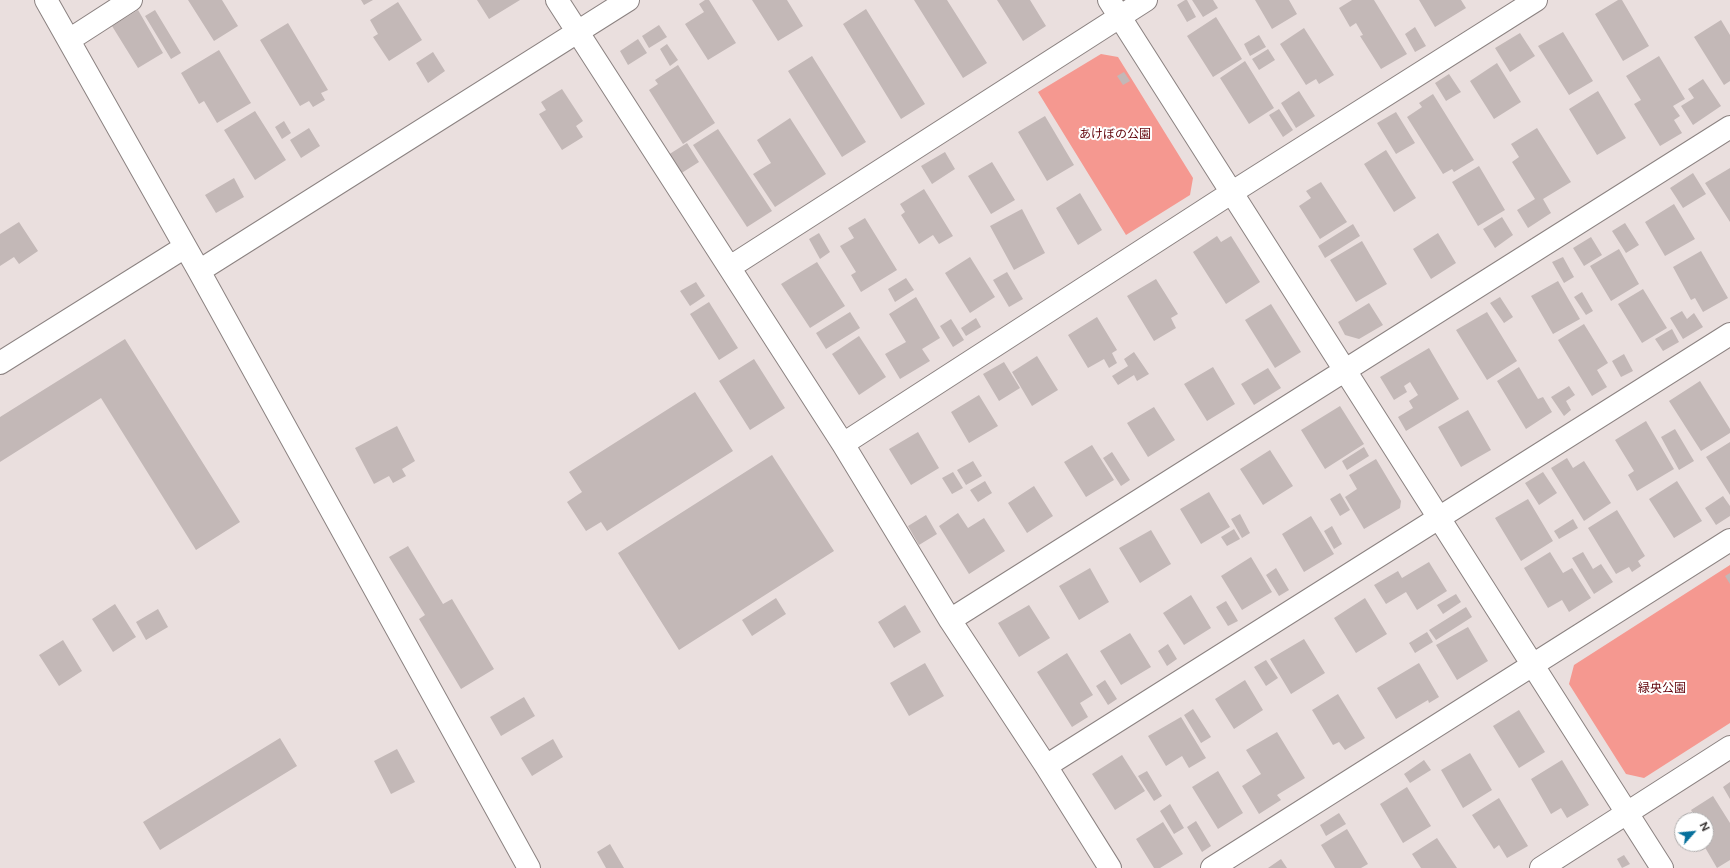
<!DOCTYPE html>
<html>
<head>
<meta charset="utf-8">
<style>
	body { margin:0 }
	#map { position:relative; width:1730px; height:868px; overflow:hidden; background:#eadfde; font-family:Figtree,sans-serif }
	canvas { display:block }
	.north { position:absolute; left:1674px; top:812px; width:40px; height:40px; box-sizing:border-box; background:#fff; border:1px solid #afadad; border-radius:50%; rotate:63deg; font-size:11px; font-weight:700; line-height:16px; text-align:center; color:#363231 }
	.north::after { content:''; display:block; margin:auto; width:14px; height:18px; background:#06709c; clip-path:polygon(50% 0,100% 100%,50% 72%,0 100%) }
</style>
</head>
<body>
<div id="map">
<canvas width="1730" height="868"></canvas>
<div class="north">N</div>
</div>
<script>
const context = document.querySelector('canvas').getContext('2d');
context.lineJoin = 'round';
function paint(path, color) { context.fillStyle = color; context.fill(path, 'evenodd'); }
const toPath = rows => new Path2D(rows.map(r => 'M' + r).join(''));
function stroke(path, color, width, dash) { context.strokeStyle = color; context.lineWidth = width; context.lineCap = dash ? 'butt' : 'round'; context.setLineDash(dash || []); context.stroke(path); }
function drawText(font, color, halo, rows, align = 'center') {
  context.font = font + ' Figtree,"Noto Sans JP",sans-serif'; context.lineWidth = 4; context.setLineDash([]); context.textBaseline = 'middle'; context.strokeStyle = halo; context.fillStyle = color; for (const [text, x, y, turn = 0] of rows) {
    context.save(); context.translate(x, y); context.rotate((+turn || 0) * Math.PI / 180); context.textAlign = isNaN(turn) ? turn : align; if (halo) context.strokeText(text, 0, 0); context.fillText(text, 0, 0); context.restore();
  }
}
paint(toPath([
	[1101,54,1118,57,1193,178,1190,195,1126,235,1038,92],
	[1730,565,1730,723,1644,778,1626,774,1569,684,1574,665]
]), '#f59890');
paint(toPath([
	[188,0,222,0,238,26,214,41],
	[361,0,373,0,364,5],
	[477,0,520,0,489,19],
	[705,0,709,0,736,43,708,60,685,24,704,12,699,4],
	[752,0,787,0,803,26,778,41],
	[914,0,947,0,987,63,963,78],
	[997,0,1030,0,1046,26,1023,41],
	[1185,0,1187,0,1196,17,1187,22,1177,5],
	[1192,0,1213,0,1218,8,1203,17],
	[1255,0,1289,0,1297,14,1272,29],
	[1352,0,1374,0,1407,54,1381,69,1360,36,1363,35,1356,23,1350,27,1339,8],
	[1419,0,1461,0,1466,8,1435,27],
	[1618,0,1622,0,1649,46,1623,61,1595,14],
	[398,2,422,40,389,61,373,37,378,34,370,20],
	[866,9,925,104,901,119,843,24],
	[138,10,163,53,138,68,112,26],
	[155,10,181,53,171,59,145,16],
	[1216,17,1242,59,1213,77,1187,36],
	[1721,20,1730,35,1730,81,1724,85,1694,37],
	[288,23,328,90,321,93,325,100,313,107,309,101,300,106,260,40],
	[659,25,667,37,649,48,642,36],
	[1415,27,1426,46,1415,52,1405,34],
	[1304,28,1334,75,1319,84,1316,79,1306,85,1280,44],
	[1563,32,1593,81,1569,95,1538,46],
	[1520,33,1535,56,1510,72,1495,48],
	[1259,35,1266,47,1250,56,1244,44],
	[638,39,647,53,628,65,620,51],
	[667,44,678,60,670,66,660,49],
	[1268,49,1275,60,1259,70,1252,59],
	[219,50,251,103,217,123,204,101,199,104,181,73],
	[433,52,445,71,428,83,416,63],
	[812,56,866,142,842,157,788,71],
	[1659,56,1685,99,1673,106,1680,116,1674,120,1682,133,1660,146,1634,104,1641,100,1626,76],
	[1245,61,1274,108,1249,124,1220,78],
	[1497,63,1521,102,1494,119,1470,81],
	[678,65,715,123,683,144,649,90,658,84,655,80],
	[1124,72,1130,81,1123,85,1117,76],
	[1449,74,1461,92,1446,101,1435,83],
	[1703,79,1721,106,1693,125,1681,106,1694,98,1688,89],
	[562,89,583,121,576,126,583,137,562,150,539,114,546,110,541,102],
	[1299,91,1315,116,1296,128,1281,103],
	[1598,91,1626,138,1597,155,1569,109],
	[1433,94,1474,160,1454,172,1452,169,1443,174,1407,117,1422,107,1419,103],
	[1279,109,1293,130,1283,137,1269,115],
	[255,111,286,160,255,180,224,130],
	[1396,112,1415,143,1396,154,1377,123],
	[1045,116,1074,165,1047,181,1018,132],
	[790,118,826,174,775,207,753,174,771,163,757,140],
	[284,121,291,133,282,139,275,127],
	[309,128,320,146,301,158,290,140],
	[1537,128,1571,182,1543,199,1551,213,1528,228,1517,210,1535,199,1512,162,1519,157,1511,144],
	[718,129,772,211,747,227,693,145],
	[687,143,699,162,680,174,668,155],
	[1386,150,1416,198,1394,212,1364,164],
	[945,152,955,169,932,184,921,166],
	[992,162,1015,200,991,214,968,176],
	[1479,166,1505,210,1478,226,1452,182],
	[1730,168,1730,222,1705,183],
	[1693,173,1706,194,1683,208,1670,188],
	[234,178,244,197,216,213,205,195],
	[1321,182,1347,222,1320,239,1299,206,1311,198,1306,191],
	[924,189,953,236,939,244,933,235,919,244,901,215,905,212,900,204],
	[1080,193,1102,230,1078,245,1056,208],
	[1674,204,1695,239,1665,256,1645,222],
	[1022,209,1045,253,1014,270,990,226],
	[1502,217,1513,235,1495,248,1483,229],
	[865,218,897,270,861,292,851,275,856,272,840,246,854,238,848,228],
	[19,222,38,251,19,264,14,257,0,266,0,234],
	[1625,223,1639,245,1626,253,1612,231],
	[1353,224,1360,236,1325,258,1318,246],
	[819,233,830,252,820,259,809,239],
	[1438,233,1456,263,1431,279,1413,249],
	[1217,236,1221,242,1231,236,1260,282,1226,304,1193,252],
	[1591,237,1602,255,1584,266,1573,248],
	[1362,241,1387,284,1356,302,1330,260],
	[1619,249,1639,284,1611,301,1590,266],
	[1701,251,1728,298,1703,312,1695,298,1691,300,1673,267],
	[970,257,995,297,970,313,945,273],
	[1563,257,1574,277,1564,283,1552,262],
	[817,262,845,306,810,328,781,284],
	[1007,272,1023,299,1009,307,993,280],
	[906,278,914,290,895,302,888,289],
	[1156,279,1178,314,1171,318,1176,328,1154,341,1127,296],
	[1558,281,1580,319,1553,334,1531,296],
	[696,282,705,296,690,306,680,291],
	[1643,289,1667,328,1642,343,1618,304],
	[1582,292,1593,311,1586,315,1574,297],
	[916,297,940,338,922,349,930,361,900,379,885,354,906,342,889,314],
	[1500,297,1513,317,1504,323,1490,303],
	[709,302,738,348,719,360,690,314],
	[1369,303,1383,325,1359,339,1345,335,1338,322],
	[1271,304,1301,352,1275,368,1245,320],
	[1682,311,1687,319,1694,313,1703,327,1683,339,1670,318],
	[850,312,860,328,826,349,816,333],
	[1487,312,1517,361,1487,380,1456,330],
	[1097,317,1117,350,1112,353,1117,363,1109,368,1104,359,1088,368,1068,335],
	[976,318,981,327,966,336,961,328],
	[951,319,964,340,953,347,940,326],
	[1584,324,1608,363,1597,370,1607,387,1592,396,1558,340],
	[1672,329,1679,342,1663,351,1655,339],
	[859,336,886,377,859,395,832,354],
	[125,339,240,522,196,550,101,398,0,462,0,417],
	[1429,348,1459,399,1406,431,1398,417,1413,408,1409,401,1418,395,1410,382,1404,386,1407,392,1394,400,1380,377],
	[1134,352,1149,374,1137,381,1134,375,1118,385,1112,376,1128,366,1124,359],
	[1624,354,1633,371,1621,377,1612,361],
	[1037,356,1058,390,1032,406,1012,372],
	[754,359,785,408,750,430,719,381],
	[1004,362,1020,388,999,401,983,374],
	[1213,367,1235,404,1207,421,1184,384],
	[1519,367,1538,399,1543,397,1552,412,1526,429,1497,381],
	[1268,368,1281,388,1254,405,1241,384],
	[1700,381,1730,429,1730,433,1701,451,1669,401],
	[1569,386,1575,395,1566,401,1571,410,1564,416,1551,397],
	[695,392,733,451,607,531,601,522,586,531,567,502,582,492,569,472],
	[979,395,998,426,969,443,951,412],
	[1340,406,1364,444,1325,469,1301,430],
	[1154,407,1175,440,1148,457,1127,423],
	[1468,410,1491,450,1461,467,1438,427],
	[1646,421,1674,469,1637,491,1628,475,1634,471,1615,440],
	[397,426,415,461,402,469,406,476,393,483,389,476,374,484,355,448],
	[1675,429,1694,461,1679,470,1661,437],
	[918,432,939,468,911,485,889,449],
	[1730,442,1730,495,1706,457],
	[1092,445,1114,480,1086,497,1064,462],
	[1364,447,1369,456,1347,470,1342,461],
	[1270,450,1293,486,1263,505,1240,469],
	[1112,452,1130,480,1121,486,1103,458],
	[772,455,834,551,679,650,618,553],
	[1567,458,1573,468,1584,461,1611,503,1584,521,1551,468],
	[1376,459,1401,501,1400,508,1364,529,1345,497,1357,489,1349,475],
	[973,461,982,476,966,485,957,470],
	[953,472,963,488,952,494,942,478],
	[1543,472,1557,493,1539,505,1525,483],
	[985,481,992,493,978,502,970,490],
	[1677,481,1702,521,1674,538,1649,499],
	[1034,486,1053,516,1027,533,1008,503],
	[1209,492,1230,527,1201,544,1180,509],
	[1340,493,1350,510,1340,516,1330,499],
	[1723,496,1730,506,1730,516,1716,525,1705,508],
	[1528,499,1553,541,1521,561,1495,518],
	[1617,510,1645,556,1638,561,1641,566,1632,572,1629,567,1616,574,1588,528],
	[958,513,968,528,984,518,1005,551,969,574,939,526],
	[1240,514,1250,533,1242,538,1231,519],
	[926,515,937,534,919,545,908,526],
	[1311,516,1334,554,1304,572,1282,534],
	[1573,519,1578,528,1559,539,1554,531],
	[1332,526,1342,544,1334,549,1324,531],
	[1234,529,1240,539,1227,546,1221,537],
	[1151,530,1171,564,1140,583,1119,548],
	[408,546,443,604,452,599,494,669,461,689,419,619,425,615,389,557],
	[1550,552,1563,573,1572,568,1591,598,1569,612,1562,600,1548,608,1524,568],
	[1583,552,1593,569,1601,564,1613,582,1594,594,1572,558],
	[1251,557,1272,592,1242,610,1221,576],
	[1429,562,1447,591,1417,610,1406,592,1386,604,1374,585,1398,571,1402,578],
	[1090,568,1109,602,1079,620,1059,586],
	[1276,568,1289,590,1279,596,1266,575],
	[1730,573,1730,584,1725,576],
	[1456,594,1461,602,1443,614,1437,605],
	[1191,595,1211,628,1184,645,1163,613],
	[776,598,786,614,752,636,742,620],
	[1365,598,1387,634,1356,653,1334,618],
	[1226,601,1238,621,1228,626,1216,607],
	[115,604,136,637,113,652,92,619],
	[905,605,921,632,894,648,878,622],
	[1029,605,1050,638,1019,657,998,623],
	[1466,607,1472,617,1436,640,1429,630],
	[158,609,168,627,146,640,136,622],
	[1468,627,1488,661,1457,680,1436,645],
	[1427,632,1433,642,1415,653,1409,643],
	[1130,633,1151,667,1121,685,1100,651],
	[1304,639,1325,673,1291,694,1270,659],
	[63,640,82,671,59,686,39,655],
	[1168,644,1177,659,1167,666,1158,651],
	[1067,653,1093,695,1080,703,1088,717,1072,727,1037,672],
	[1266,660,1278,678,1266,686,1254,667],
	[925,663,944,696,909,716,890,683],
	[1419,663,1439,697,1429,703,1428,700,1396,719,1377,688],
	[1105,680,1117,699,1108,705,1096,686],
	[1245,680,1263,710,1234,729,1215,699],
	[1338,694,1365,738,1345,750,1339,742,1333,745,1312,710],
	[524,697,535,716,501,736,490,717],
	[1193,709,1211,737,1201,743,1184,715],
	[1519,710,1545,752,1519,768,1493,726],
	[1181,717,1206,758,1189,768,1182,756,1166,766,1148,736],
	[1277,732,1305,778,1277,795,1281,800,1259,814,1242,786,1261,774,1246,750],
	[280,738,297,766,160,850,143,822],
	[553,739,563,757,532,776,521,758],
	[397,749,415,782,391,794,374,761],
	[1470,753,1492,790,1463,808,1441,770],
	[1122,755,1145,791,1115,810,1092,774],
	[1424,760,1431,770,1410,783,1404,774],
	[1562,760,1589,805,1567,818,1561,808,1551,814,1531,779],
	[1147,771,1162,796,1154,801,1138,776],
	[1218,771,1243,813,1218,829,1192,787],
	[1730,782,1730,799,1723,787],
	[1407,787,1431,826,1403,843,1380,804],
	[1713,796,1730,823,1730,860,1717,868,1703,844,1706,844,1706,820,1697,820,1691,810],
	[1499,798,1528,846,1507,858,1499,845,1494,849,1472,815],
	[1170,804,1184,828,1174,834,1160,811],
	[1339,813,1346,824,1326,836,1320,825],
	[1196,821,1211,846,1202,852,1187,827],
	[1163,822,1183,854,1160,868,1154,868,1136,839],
	[1347,829,1368,864,1361,868,1335,868,1321,845],
	[1437,838,1457,868,1421,868,1412,854],
	[610,844,624,868,606,868,597,852],
	[1624,855,1630,864,1622,868,1617,859],
	[1281,859,1287,868,1268,868]
]), '#c3b8b7');
const minor = toPath([
	[46,0,199,271,529,868],
	[557,0,843,444,950,620,1046,766,1110,868],
	[1109,0,1662,868],
	[69,40,131,0],
	[730,267,1146,0],
	[199,271,628,0],
	[0,363,185,247],
	[843,444,1231,193,1536,0],
	[950,620,1730,127],
	[1046,766,1730,334],
	[1212,868,1730,540],
	[1541,868,1730,747]
]);
stroke(minor, '#8b8281', 24);
stroke(minor, '#fff', 22);
drawText('12px', '#62040b', '#fff', [
	["あけぼの公園",1115,134],
	["緑央公園",1662,688]
]);
</script>
</body>
</html>
